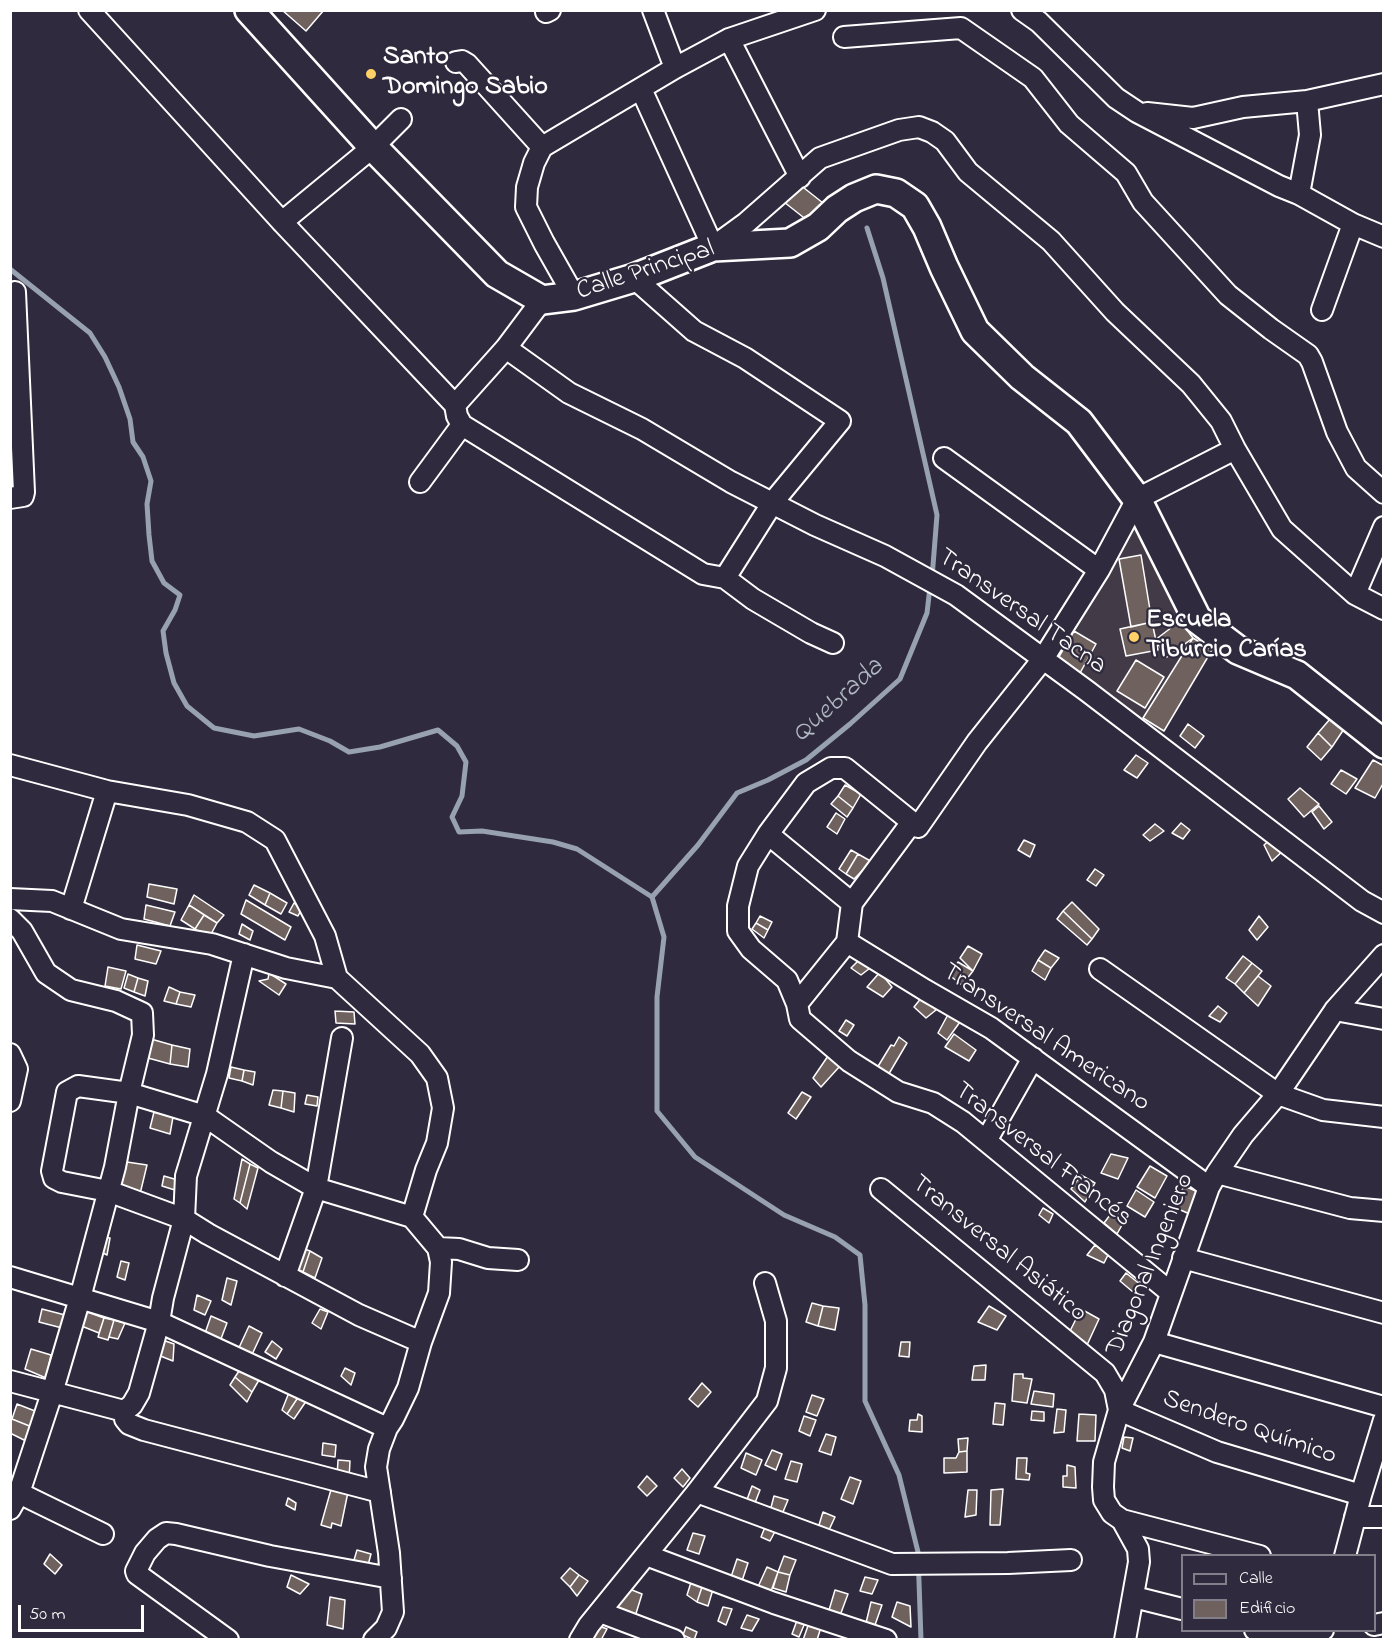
<!DOCTYPE html>
<html>
<head>
<meta charset="utf-8">
<style>
	body { margin:0 }
	#map { position:relative; width:1394px; height:1650px; overflow:hidden; background:#2f2a3d; font-family:"Indie Flower",sans-serif }
	canvas { display:block }
	.frame { position:absolute; inset:0; border:12px solid #fff; pointer-events:none }
	.legend { position:absolute; left:1181px; top:1554px; width:195px; height:78px; box-sizing:border-box; background:#2f2a3d; border:2px solid #827f8b; margin:0; padding:8px 10px; list-style:none; font-size:18px; color:#fff }
	.legend li { display:flex; align-items:center; gap:12px; height:30px }
	.legend b { width:30px; border:2px solid #827f8b }
	.scale { position:absolute; left:18px; top:1605px; width:126px; height:27px; box-sizing:border-box; border:3px solid #fff; border-top:0; padding-left:8px; font-size:18px; line-height:21px; white-space:nowrap; color:#fff; -webkit-text-stroke:4px #2f2a3d; paint-order:stroke }
</style>
</head>
<body>
<div id="map">
<canvas width="1394" height="1650"></canvas>
<div class="frame"></div>
<ul class="legend">
<li><b style="height:8px;background:#2f2a3d"></b>Calle</li>
<li><b style="height:16px;background:#6f615d"></b>Edificio</li>
</ul>
<div class="scale">50 m</div>
</div>
<script>
const context = document.querySelector('canvas').getContext('2d');
context.lineJoin = 'round';
function paint(path, color) { context.fillStyle = color; context.fill(path, 'evenodd'); }
const toPath = rows => new Path2D(rows.map(r => 'M' + r).join(''));
function stroke(path, color, width, dash) { context.strokeStyle = color; context.lineWidth = width; context.lineCap = dash ? 'butt' : 'round'; context.setLineDash(dash || []); context.stroke(path); }
function drawText(font, color, halo, rows, align = 'center') {
  context.font = font + ' "Indie Flower",sans-serif'; context.lineWidth = 4.5; context.setLineDash([]); context.textBaseline = 'middle'; context.strokeStyle = halo; context.fillStyle = color; for (const [text, x, y, turn = 0] of rows) {
    context.save(); context.translate(x, y); context.rotate((+turn || 0) * Math.PI / 180); context.textAlign = isNaN(turn) ? turn : align; if (halo) context.strokeText(text, 0, 0); context.fillText(text, 0, 0); context.restore();
  }
}
paint(toPath([
	[1133,528,1186,625,1213,650,1160,736,1080,673,1057,660,1056,657]
]), '#423a47');
stroke(toPath([
	[867,228,883,278,937,515,932,578],
	[10,269,90,333,105,357,119,387,130,419,133,442,143,457,151,481,147,504,149,535,152,561,164,583,180,595,175,610,163,631,166,653,174,683,187,706,214,728,254,736,299,729,330,741,349,752,380,747,438,730,457,746,466,762,462,796,452,817,459,832,482,831,553,842,577,849,652,897,664,937,657,997,657,1111,695,1157,784,1215,835,1237,860,1255,865,1305,865,1401,899,1475,918,1552,921,1640],
	[652,897,698,845,737,793,768,780,806,760,850,724,900,679,927,613,930,587]
]), '#97a1b0', 5);
const building = toPath([
	[282,10,324,10,306,31,282,10],
	[799,184,823,203,808,221,784,202,799,184],
	[1141,555,1152,622,1131,627,1119,559,1141,555],
	[1180,621,1193,638,1167,657,1155,640,1180,621],
	[1152,622,1158,650,1126,656,1120,629,1152,622],
	[1074,631,1096,644,1080,673,1057,660,1074,631],
	[1193,638,1212,650,1164,731,1143,718,1193,638],
	[1136,660,1164,677,1145,708,1117,691,1136,660],
	[1330,719,1344,729,1332,747,1318,733,1330,719],
	[1188,724,1204,736,1195,748,1180,736,1188,724],
	[1318,733,1332,747,1321,760,1307,747,1318,733],
	[1136,755,1148,763,1137,778,1124,770,1136,755],
	[1373,760,1384,766,1384,782,1375,798,1355,788,1373,760],
	[1341,770,1357,779,1346,794,1331,784,1341,770],
	[845,785,861,794,853,808,838,796,845,785],
	[1300,788,1319,804,1304,817,1288,799,1300,788],
	[838,796,853,808,847,817,831,804,838,796],
	[1319,806,1332,822,1324,829,1312,812,1319,806],
	[836,813,845,819,837,834,827,827,836,813],
	[1181,823,1190,830,1183,839,1172,833,1181,823],
	[1155,824,1164,831,1150,841,1143,835,1155,824],
	[1272,838,1284,850,1272,861,1264,845,1272,838],
	[1024,840,1035,845,1030,857,1018,850,1024,840],
	[851,850,858,854,846,874,839,869,851,850],
	[858,854,874,863,868,873,862,871,854,879,846,874,858,854],
	[1095,869,1104,875,1096,886,1087,880,1095,869],
	[149,884,177,889,174,904,147,897,149,884],
	[254,885,270,893,265,905,249,895,254,885],
	[270,893,287,903,281,914,265,905,270,893],
	[194,895,224,915,217,923,189,905,194,895],
	[246,900,291,927,285,940,241,914,246,900],
	[1072,902,1099,929,1092,939,1063,911,1072,902],
	[294,903,302,908,298,916,289,912,294,903],
	[146,905,175,912,170,926,144,919,146,905],
	[189,905,204,915,195,929,181,920,189,905],
	[1063,911,1092,939,1087,945,1057,919,1063,911],
	[204,915,217,923,209,938,195,929,204,915],
	[760,916,772,922,768,930,756,923,760,916],
	[1259,916,1268,927,1257,940,1249,930,1259,916],
	[756,923,768,930,764,938,752,929,756,923],
	[242,924,253,931,250,940,239,934,242,924],
	[137,945,161,951,156,964,135,959,137,945],
	[968,946,982,954,973,971,960,958,968,946],
	[1045,950,1059,958,1051,968,1038,960,1045,950],
	[864,955,874,965,861,975,851,968,864,955],
	[1243,956,1252,963,1235,984,1226,978,1243,956],
	[1038,960,1051,968,1045,980,1032,971,1038,960],
	[958,962,973,971,962,985,949,975,958,962],
	[1252,963,1262,971,1244,993,1235,984,1252,963],
	[108,967,126,971,121,989,105,986,108,967],
	[880,972,892,987,883,997,867,987,880,972],
	[269,973,286,984,279,995,259,981,268,979,269,973],
	[128,974,138,978,134,992,124,988,128,974],
	[1258,976,1271,986,1258,1006,1244,993,1258,976],
	[138,978,148,981,145,996,134,992,138,978],
	[169,987,180,992,176,1004,164,1001,169,987],
	[180,992,195,995,191,1007,176,1004,180,992],
	[926,992,931,1004,936,1010,926,1018,914,1007,926,992],
	[1218,1006,1227,1013,1220,1022,1209,1016,1218,1006],
	[952,1007,965,1015,947,1040,938,1033,952,1007],
	[335,1011,354,1012,355,1024,336,1023,335,1011],
	[846,1020,854,1025,847,1036,839,1031,846,1020],
	[954,1034,976,1050,969,1061,945,1047,954,1034],
	[899,1037,907,1043,887,1077,877,1068,891,1045,894,1046,899,1037],
	[151,1039,172,1045,170,1064,148,1058,151,1039],
	[172,1045,190,1049,188,1067,170,1064,172,1045],
	[828,1056,840,1066,821,1087,813,1078,828,1056],
	[231,1067,244,1070,242,1081,229,1078,231,1067],
	[244,1070,255,1072,253,1085,242,1081,244,1070],
	[273,1090,283,1091,281,1108,269,1105,273,1090],
	[283,1091,295,1093,294,1112,281,1108,283,1091],
	[802,1092,811,1097,796,1119,788,1113,802,1092],
	[307,1095,318,1097,317,1106,305,1104,307,1095],
	[154,1112,173,1117,170,1134,150,1128,154,1112],
	[1111,1154,1128,1158,1118,1179,1101,1173,1111,1154],
	[242,1159,250,1164,240,1203,234,1199,242,1159],
	[127,1162,147,1165,140,1194,120,1190,127,1162],
	[250,1164,258,1168,247,1209,240,1203,250,1164],
	[1150,1166,1167,1176,1155,1198,1137,1187,1150,1166],
	[1081,1175,1095,1183,1085,1202,1071,1189,1081,1175],
	[164,1176,181,1181,178,1191,162,1186,164,1176],
	[1184,1186,1203,1194,1194,1216,1174,1207,1184,1186],
	[1136,1190,1154,1202,1145,1217,1127,1206,1136,1190],
	[1043,1208,1053,1214,1049,1223,1039,1215,1043,1208],
	[1113,1211,1127,1216,1117,1234,1104,1223,1113,1211],
	[103,1237,110,1238,107,1255,99,1251,103,1237],
	[1095,1245,1109,1253,1104,1263,1087,1255,1095,1245],
	[302,1248,310,1251,303,1272,292,1266,302,1248],
	[310,1251,322,1258,315,1278,303,1272,310,1251],
	[121,1261,129,1263,125,1280,117,1277,121,1261],
	[1126,1273,1141,1285,1133,1292,1120,1281,1126,1273],
	[227,1278,237,1281,231,1305,222,1300,227,1278],
	[197,1295,211,1301,205,1315,194,1310,197,1295],
	[812,1303,823,1306,818,1326,806,1322,812,1303],
	[823,1306,839,1308,835,1330,818,1326,823,1306],
	[989,1306,1006,1316,997,1330,978,1322,989,1306],
	[42,1309,65,1315,62,1328,39,1322,42,1309],
	[320,1309,328,1312,321,1329,312,1323,320,1309],
	[1081,1309,1099,1319,1087,1345,1070,1331,1081,1309],
	[82,1310,104,1318,99,1333,79,1325,82,1310],
	[211,1316,227,1323,219,1344,203,1339,211,1316],
	[104,1318,114,1320,108,1340,98,1337,104,1318],
	[114,1320,125,1323,118,1339,109,1337,114,1320],
	[249,1326,262,1333,249,1361,237,1352,249,1326],
	[157,1338,174,1344,173,1361,153,1353,157,1338],
	[272,1341,282,1349,276,1359,265,1352,272,1341],
	[901,1342,910,1342,909,1357,899,1356,901,1342],
	[31,1349,51,1355,46,1378,25,1369,31,1349],
	[986,1365,985,1380,972,1380,974,1366,986,1365],
	[241,1368,259,1380,252,1392,235,1377,241,1368],
	[345,1368,355,1373,351,1385,341,1376,345,1368],
	[1014,1374,1023,1374,1023,1378,1032,1379,1027,1403,1012,1401,1014,1374],
	[235,1377,252,1392,247,1402,230,1385,235,1377],
	[702,1383,711,1392,698,1407,689,1399,702,1383],
	[292,1385,301,1393,287,1414,282,1410,292,1385],
	[1034,1391,1054,1394,1053,1407,1031,1404,1034,1391],
	[301,1393,309,1397,294,1419,287,1414,301,1393],
	[812,1395,824,1399,817,1416,806,1412,812,1395],
	[995,1403,1005,1404,1003,1425,993,1424,995,1403],
	[17,1404,35,1411,32,1427,12,1419,17,1404],
	[1057,1409,1066,1410,1064,1432,1054,1433,1057,1409],
	[1032,1411,1044,1412,1044,1421,1031,1420,1032,1411],
	[918,1414,922,1416,922,1432,909,1431,910,1420,917,1420,918,1414],
	[1079,1414,1096,1415,1095,1441,1077,1441,1079,1414],
	[804,1416,816,1420,810,1436,799,1431,804,1416],
	[12,1419,32,1427,28,1442,10,1433,10,1422,12,1419],
	[826,1434,836,1437,831,1455,819,1451,826,1434],
	[1124,1437,1133,1438,1130,1451,1122,1448,1124,1437],
	[968,1438,967,1451,959,1452,958,1439,968,1438],
	[323,1443,336,1445,335,1457,322,1455,323,1443],
	[772,1450,782,1454,776,1470,765,1465,772,1450],
	[967,1451,967,1472,944,1473,944,1458,956,1458,959,1452,967,1451],
	[746,1453,762,1460,756,1475,741,1468,746,1453],
	[1017,1458,1027,1458,1026,1473,1030,1474,1029,1480,1016,1479,1017,1458],
	[338,1460,350,1461,349,1479,337,1477,338,1460],
	[791,1461,802,1464,797,1482,785,1479,791,1461],
	[1067,1465,1075,1467,1076,1488,1063,1487,1063,1476,1067,1476,1067,1465],
	[682,1469,690,1478,683,1487,674,1478,682,1469],
	[647,1476,657,1486,647,1496,638,1487,647,1476],
	[850,1477,861,1481,853,1504,841,1499,850,1477],
	[332,1486,348,1492,341,1526,332,1523,331,1528,321,1525,332,1486],
	[752,1486,760,1490,753,1508,745,1505,752,1486],
	[1003,1489,1000,1525,990,1525,991,1490,1003,1489],
	[968,1490,977,1490,976,1515,965,1517,968,1490],
	[774,1496,788,1500,780,1519,769,1515,774,1496],
	[288,1498,296,1503,295,1510,286,1505,288,1498],
	[823,1512,835,1517,829,1530,819,1525,823,1512],
	[767,1522,778,1526,770,1541,761,1537,767,1522],
	[693,1533,705,1536,699,1554,687,1550,693,1533],
	[357,1550,371,1554,368,1565,354,1560,357,1550],
	[50,1554,62,1565,55,1574,44,1564,50,1554],
	[784,1556,796,1560,790,1575,778,1572,784,1556],
	[737,1559,748,1563,741,1584,730,1580,737,1559],
	[767,1567,778,1572,770,1594,757,1589,767,1567],
	[570,1568,579,1575,570,1587,561,1578,570,1568],
	[778,1572,790,1575,786,1592,773,1588,778,1572],
	[291,1575,309,1584,300,1594,287,1587,291,1575],
	[579,1575,588,1581,577,1596,570,1587,579,1575],
	[693,1576,703,1584,697,1602,687,1595,693,1576],
	[865,1577,878,1580,872,1594,860,1591,865,1577],
	[703,1584,714,1586,708,1606,697,1602,703,1584],
	[627,1588,642,1594,634,1620,612,1612,627,1588],
	[835,1590,848,1594,838,1621,827,1617,835,1590],
	[330,1597,345,1600,343,1629,327,1625,330,1597],
	[871,1602,882,1605,875,1625,866,1623,871,1602],
	[897,1602,910,1606,911,1627,892,1617,897,1602],
	[723,1607,732,1609,726,1625,718,1621,723,1607],
	[747,1615,759,1619,752,1631,741,1628,747,1615],
	[799,1615,807,1618,799,1637,792,1634,799,1615],
	[810,1620,822,1624,817,1640,803,1640,810,1620],
	[599,1626,607,1629,601,1640,588,1640,599,1626],
	[686,1627,697,1632,694,1640,683,1635,686,1627]
]);
paint(building, '#6f615d');
stroke(building, '#fff', 1.5);
const street = toPath([
	[89,10,282,222,455,405],
	[653,10,675,68],
	[1022,10,1039,22,1116,98,1137,112,1279,186,1299,194,1353,224,1384,237],
	[546,12,550,10],
	[844,37,961,28,1033,78,1069,124,1126,173,1143,202,1228,295,1271,329,1308,355,1312,362,1337,432,1356,468,1384,493],
	[729,39,800,177],
	[456,62,462,61,467,64,542,147],
	[641,89,713,247,746,223,820,158,899,130,919,127,932,132,945,141,968,172,1051,241,1115,312,1191,384,1221,421,1235,449,1282,529,1355,594,1384,609],
	[1147,113,1193,118,1243,107,1307,101,1384,84],
	[1299,194,1310,135,1307,101],
	[282,222,373,147,401,119],
	[634,278,694,331,745,358,840,421,773,502,725,578],
	[574,296,544,243,526,207,527,187,534,163,542,147,675,68,729,39,815,10],
	[1322,310,1353,224],
	[506,348,569,393,642,429,731,482,815,525,885,556,956,595,1087,691,1362,901,1384,913],
	[462,425,703,574,725,578,753,599,811,633,833,643],
	[944,458,1099,570],
	[420,482,462,425,457,416,455,405,506,348,542,300],
	[10,498,23,496,24,492,15,292],
	[1355,594,1384,527],
	[10,765,107,791,188,805,247,822,275,840,325,936,337,978,420,1054,437,1078,443,1108,437,1143,426,1170,412,1217],
	[768,834,852,903],
	[10,899,52,901,121,929,212,944,286,968,337,978],
	[71,909,107,791],
	[10,919,22,931,46,973,71,990,116,1001,142,1013,143,1035,129,1093,115,1167,80,1298,52,1393,19,1493,10,1509],
	[847,942,925,990,991,1028,1209,1187],
	[1100,969,1278,1094,1323,1110,1384,1117],
	[797,1004,847,942,852,903,912,822],
	[1335,1010,1384,1019],
	[10,1054,17,1069,10,1101],
	[986,1141,1033,1058],
	[1217,1173,1350,1208,1384,1211],
	[881,1189,1105,1373,1115,1390,1119,1410,1217,1452,1361,1495],
	[438,1248,459,1249,488,1258,518,1260],
	[1183,1258,1384,1313],
	[285,1276,316,1188,342,1038],
	[10,1277,159,1322,387,1428],
	[1170,1292,963,1122,933,1103,898,1092,849,1061,800,1019,797,1004,787,980,751,949,738,931,738,906,748,866,768,834,806,783,831,768,845,768,918,827,977,742,1043,659,1099,570,1137,499,1235,449],
	[1154,1342,1384,1407],
	[10,1381,124,1411,125,1419,129,1424,144,1430,380,1492],
	[124,1411,132,1405,139,1393,159,1322,163,1298,184,1219,186,1176,217,1074,244,954],
	[697,1492,892,1564,1008,1563,1071,1560],
	[19,1493,103,1534],
	[1355,1517,1384,1517],
	[1122,1520,1260,1556],
	[646,1555,774,1603,886,1640],
	[1345,1556,1361,1495,1384,1420],
	[1134,1597,1182,1609],
	[600,1612,674,1640],
	[1374,1625,1384,1623],
	[1255,1630,1292,1635,1323,1630],
	[228,1640,137,1574,136,1571,145,1553,157,1539,166,1533,176,1534,270,1556,391,1578],
	[374,1640,386,1628,393,1612,389,1553,376,1467,379,1449,387,1428,393,1419,408,1388,421,1342,439,1293,441,1262,438,1248,412,1217,316,1188,271,1162,205,1116,129,1093,78,1086,67,1092,52,1171,54,1178,62,1182,108,1191,184,1219,208,1234,359,1315,421,1342],
	[580,1640,589,1625,697,1492,767,1401,776,1368,776,1321,765,1283],
	[1125,1640,1139,1562,1138,1549,1122,1520,1112,1513,1104,1500,1103,1487,1104,1462,1119,1410,1154,1342,1209,1187,1217,1173,1243,1135,1278,1094,1335,1010,1384,955]
]);
const secondary = toPath([
	[249,10,373,147,497,274,542,300,574,296,634,278,713,247,790,243,818,227,837,209,854,198,876,189,896,193,915,206,927,227,944,267,975,331,1022,377,1079,422,1137,499,1197,619,1238,650,1297,675,1384,744]
]);
stroke(street, '#fff', 24);
stroke(secondary, '#fff', 32);
stroke(street, '#2f2a3d', 20);
stroke(secondary, '#2f2a3d', 27);
for (const [x, y, r, color] of [
	[371,74,6,"#ffd166"],
	[1134,637,6,"#ffd166"]
]) { const dot = new Path2D(); dot.arc(x, y, r, 0, 2 * Math.PI); context.fillStyle = color; context.fill(dot); stroke(dot, '#2f2a3d', 2); }
drawText('bold 26px', '#fff', '#2f2a3d', [
	["Santo",383,59],
	["Domingo Sabio",383,89],
	["Escuela",1146,622],
	["Tiburcio Carías",1146,652]
], 'left');
drawText('26px', '#fff', '#2f2a3d', [
	["Calle Principal",646,272,-18],
	["Transversal Tacna",1021,613,35],
	["Transversal Americano",1045,1039,34],
	["Transversal Francés",1042,1156,38],
	["Transversal Asiático",998,1250,39],
	["Diagonal Ingeniero",1152,1265,-68],
	["Sendero Químico",1249,1429,19]
]);
drawText('italic 27px', '#b1b9c4', '#2f2a3d', [
	["Quebrada",839,702,-42]
]);
</script>
</body>
</html>
